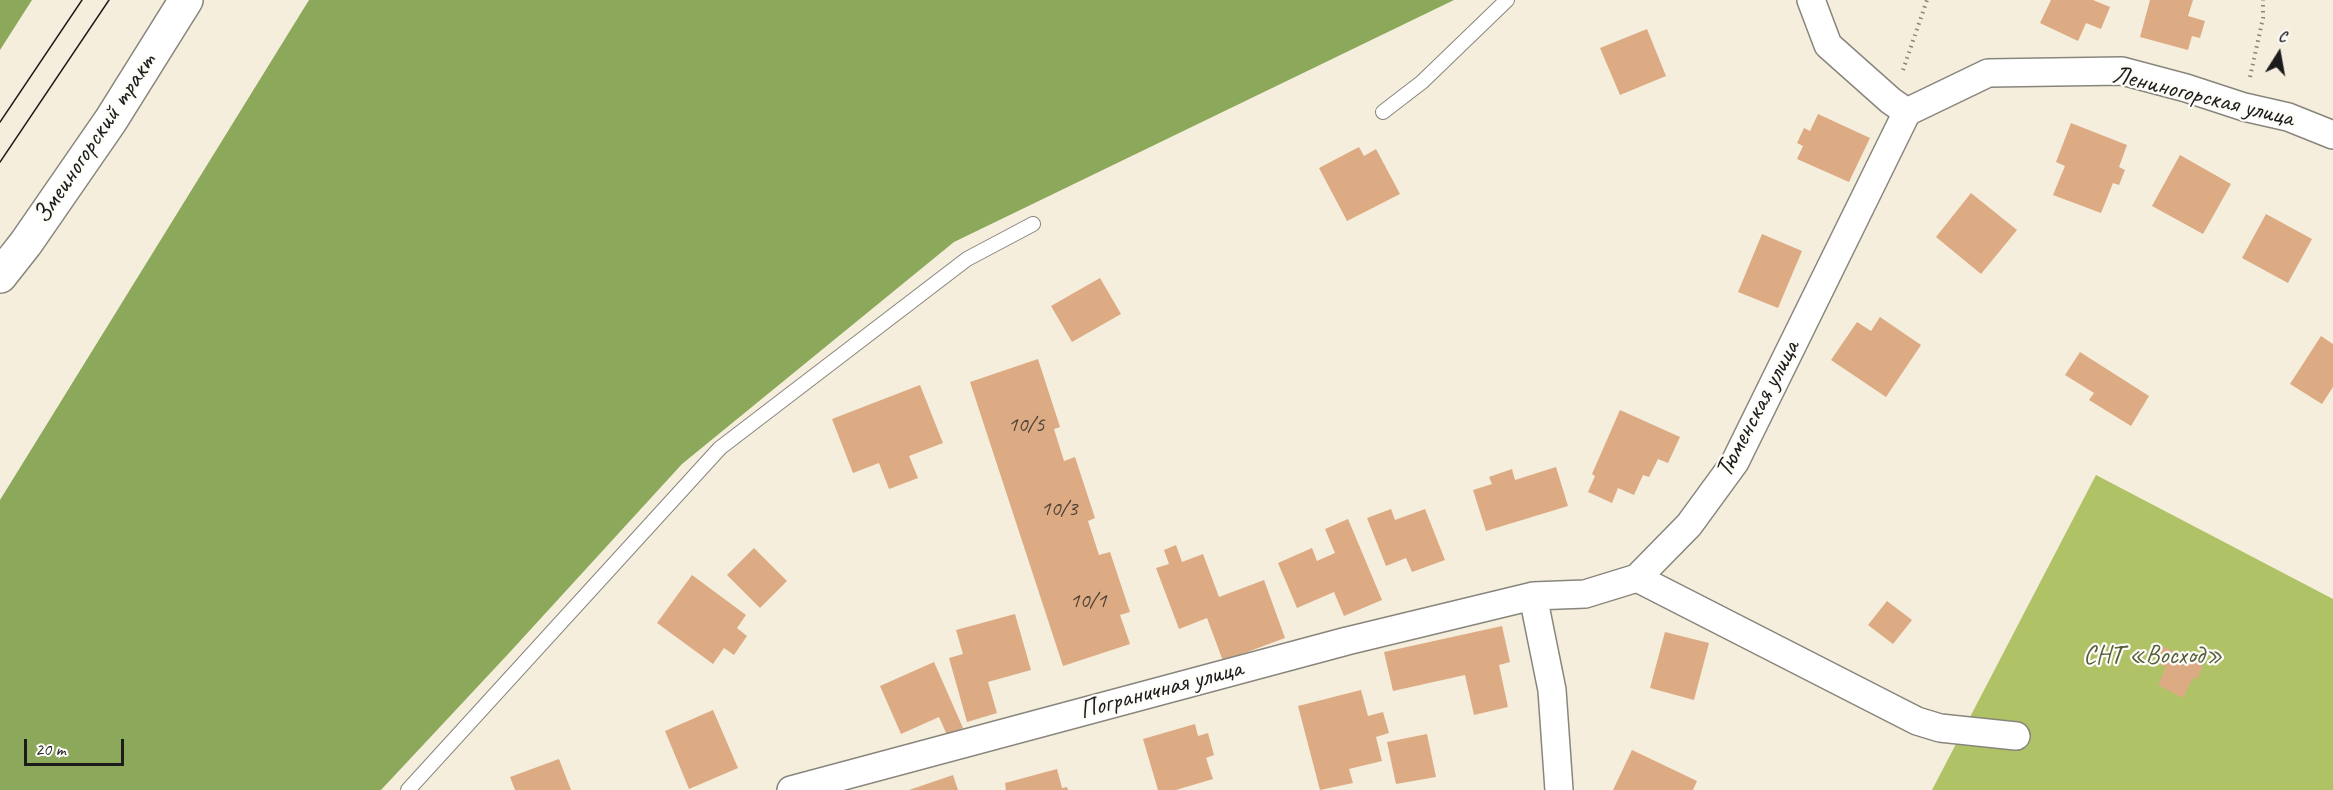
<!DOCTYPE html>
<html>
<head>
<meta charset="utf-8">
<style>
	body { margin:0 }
	#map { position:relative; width:2333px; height:790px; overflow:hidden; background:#f5eedc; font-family:Caveat,sans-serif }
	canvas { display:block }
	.north { position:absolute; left:2249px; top:24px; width:60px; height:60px; -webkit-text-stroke:4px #fdfcf7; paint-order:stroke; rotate:11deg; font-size:16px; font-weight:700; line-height:24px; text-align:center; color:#1c1c1c }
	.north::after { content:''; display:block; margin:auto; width:21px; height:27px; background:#1c1c1c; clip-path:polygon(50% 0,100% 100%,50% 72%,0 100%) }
	.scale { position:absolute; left:24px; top:739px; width:100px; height:27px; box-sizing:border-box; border:3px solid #1c1c1c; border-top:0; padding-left:8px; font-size:18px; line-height:21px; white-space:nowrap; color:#1c1c1c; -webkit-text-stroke:4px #fdfcf7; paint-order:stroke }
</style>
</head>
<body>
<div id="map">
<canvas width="2333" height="790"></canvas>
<div class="north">С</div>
<div class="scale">20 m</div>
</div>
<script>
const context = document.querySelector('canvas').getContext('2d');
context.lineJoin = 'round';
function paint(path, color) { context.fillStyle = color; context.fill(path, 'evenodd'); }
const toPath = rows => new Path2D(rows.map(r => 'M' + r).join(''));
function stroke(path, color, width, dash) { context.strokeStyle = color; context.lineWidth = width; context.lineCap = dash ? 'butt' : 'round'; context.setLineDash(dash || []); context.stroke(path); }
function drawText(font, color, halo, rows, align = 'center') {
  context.font = font + ' Caveat,sans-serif'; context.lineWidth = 4.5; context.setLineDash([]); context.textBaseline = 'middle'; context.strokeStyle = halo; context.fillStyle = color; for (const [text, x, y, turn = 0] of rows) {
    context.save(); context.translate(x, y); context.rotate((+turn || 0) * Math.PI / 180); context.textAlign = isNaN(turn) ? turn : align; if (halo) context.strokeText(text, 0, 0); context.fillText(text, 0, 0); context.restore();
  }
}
paint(toPath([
	[2096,475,2333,599,2333,790,1932,790]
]), '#b0c266');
paint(toPath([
	[0,0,32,0,0,50],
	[309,0,1454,0,954,242,682,464,510,652,381,790,0,790,0,500]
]), '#8ca85b');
paint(toPath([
	[2051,0,2093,0,2110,7,2101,29,2086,23,2078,41,2040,23],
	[2150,0,2193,0,2188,16,2205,21,2200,38,2192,36,2188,50,2140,37],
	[1647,29,1666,76,1620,95,1600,48],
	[1818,114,1870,138,1849,182,1797,159,1803,146,1797,143,1804,128,1810,131],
	[2071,123,2127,145,2119,167,2125,170,2119,185,2113,183,2101,213,2053,195,2065,166,2056,162],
	[1359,147,1364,156,1376,149,1400,194,1347,221,1319,168],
	[2180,155,2231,184,2203,234,2152,206],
	[1971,193,2017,230,1981,274,1936,237],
	[2266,214,2312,239,2288,283,2242,258],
	[1762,234,1802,251,1778,308,1738,292],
	[1100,278,1121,314,1072,342,1051,306],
	[1880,317,1921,345,1886,397,1831,360,1857,322,1871,331],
	[2321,336,2333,344,2333,387,2322,404,2290,384],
	[2080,352,2149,396,2131,426,2089,400,2094,393,2065,375],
	[1038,359,1060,427,1054,429,1064,461,1075,457,1095,518,1088,521,1099,555,1110,552,1130,612,1120,615,1130,644,1063,666,970,382],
	[920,385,943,443,909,456,918,478,889,489,879,463,853,473,832,419],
	[1620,410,1680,437,1668,463,1658,459,1649,477,1643,475,1634,495,1618,488,1612,503,1588,492,1595,476,1592,474],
	[1556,467,1568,506,1486,531,1473,490,1492,484,1489,477,1512,469,1515,480],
	[1391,509,1395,520,1425,509,1445,560,1412,572,1406,558,1386,566,1367,518],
	[1348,519,1382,600,1344,616,1334,592,1297,608,1278,563,1312,548,1317,561,1335,553,1325,529],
	[1176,545,1182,562,1203,554,1219,597,1264,580,1285,638,1223,661,1207,618,1179,629,1156,568,1169,564,1164,550],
	[754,548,787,581,760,608,727,575],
	[692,575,746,615,737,628,747,636,734,655,724,648,713,664,657,623],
	[1887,601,1912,620,1893,644,1868,625],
	[1015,614,1031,670,988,682,997,713,967,722,949,658,963,654,956,630],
	[1502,626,1510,662,1499,665,1508,707,1474,715,1465,675,1393,691,1384,652],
	[1665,632,1709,643,1694,700,1650,688],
	[2163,646,2203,666,2197,679,2193,678,2183,698,2158,685,2166,667,2155,662],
	[934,662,963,728,947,735,939,717,901,734,880,686],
	[1361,690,1368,716,1383,712,1389,733,1376,737,1382,761,1349,769,1353,783,1320,790,1298,706],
	[713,710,738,768,689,789,665,731],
	[1195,724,1198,736,1208,733,1214,755,1206,758,1213,779,1176,790,1158,790,1143,739],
	[1427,734,1436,777,1396,784,1387,742],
	[1632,750,1697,781,1693,790,1613,790],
	[559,759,571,790,515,790,510,777],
	[1057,769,1062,788,1067,787,1068,790,1006,790,1005,783],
	[953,775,958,790,909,790]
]), '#dcab84');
const service = toPath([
	[1383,112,1422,82,1507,0],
	[408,790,720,448,967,259,1033,224]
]);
const minor = toPath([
	[1811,0,1828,45,1891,101,1907,112],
	[1907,112,1988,73,2122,71,2186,88,2244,107,2288,117,2333,135],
	[1637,578,1917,721,1940,728,2016,736],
	[1533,596,1552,690,1559,790],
	[791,790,1347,641,1533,596,1585,594,1637,578,1689,525,1735,462,1907,112]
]);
const trunk = toPath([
	[0,276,26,243,111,120,186,0]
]);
stroke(service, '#88857c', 16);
stroke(minor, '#88857c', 30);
stroke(trunk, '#88857c', 36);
stroke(toPath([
	[1903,70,1927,0],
	[2250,77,2263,18,2263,0]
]), '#88857c', 4, [1.5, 4.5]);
stroke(service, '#fff', 14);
stroke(minor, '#fff', 27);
stroke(trunk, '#fff', 33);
stroke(toPath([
	[0,122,82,0],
	[0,162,109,0]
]), '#1c1c1c', 1.5);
drawText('22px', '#4c4036', null, [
	["10/5",1026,425],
	["10/3",1059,509],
	["10/1",1088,601]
]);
drawText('26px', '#1c1c1c', '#fdfcf7', [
	["Лениногорская улица",2203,97,14],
	["Змеиногорский тракт",95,139,-56],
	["Тюменская улица",1758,409,-62],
	["Пограничная улица",1161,690,-15]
]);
drawText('26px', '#575e3a', '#fdfcf7', [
	["СНТ «Восход»",2153,656]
]);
</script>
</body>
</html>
